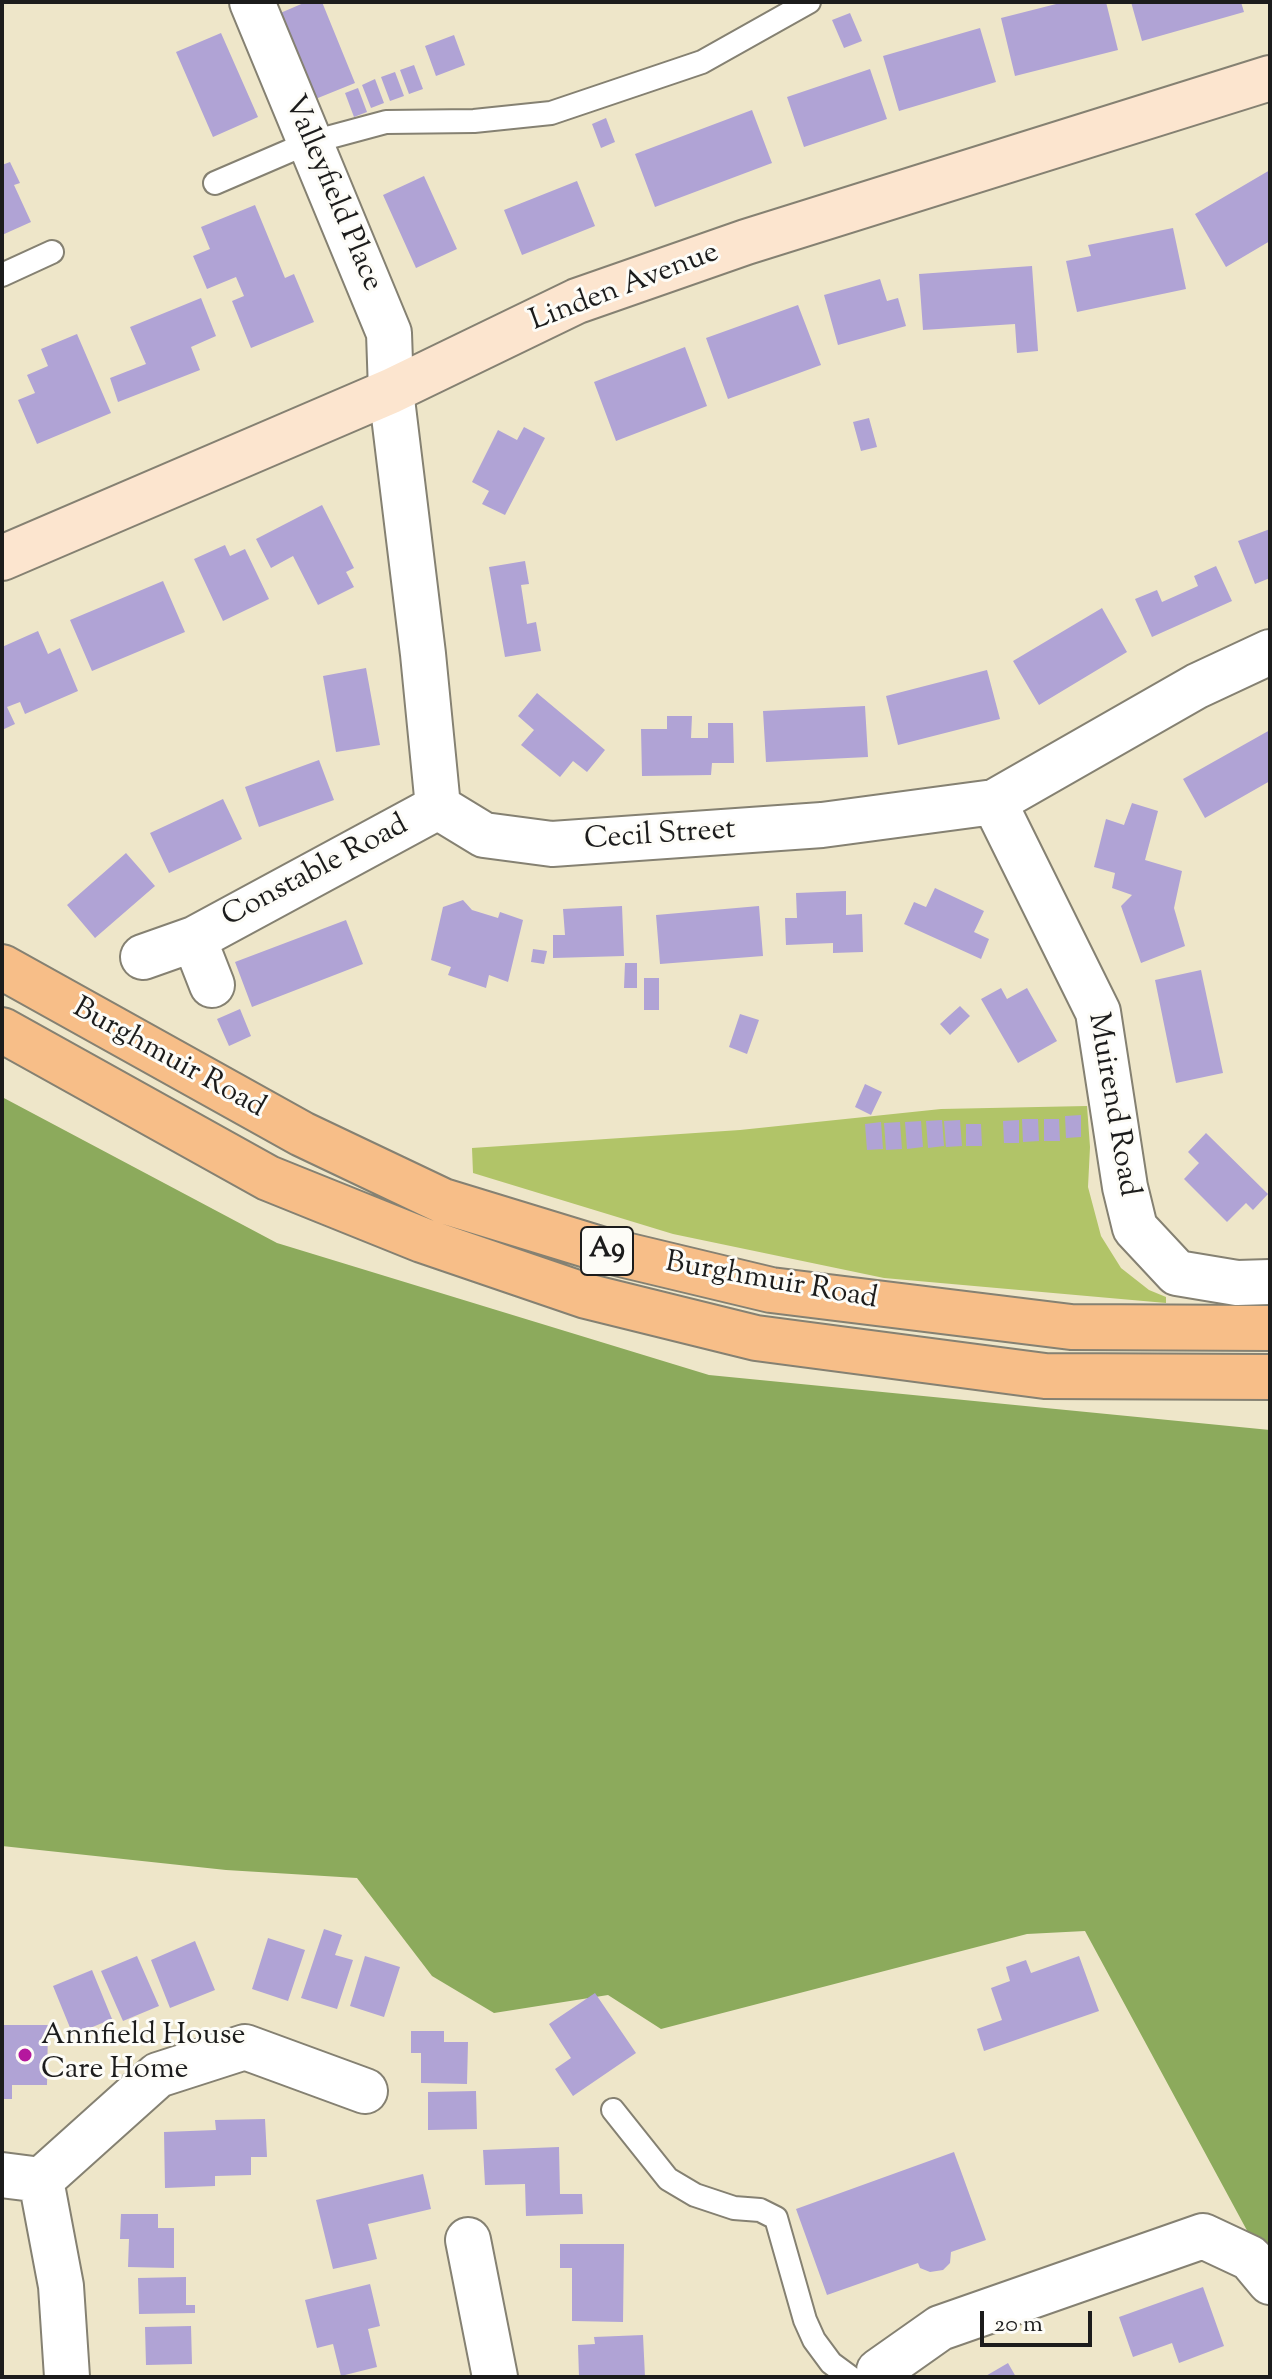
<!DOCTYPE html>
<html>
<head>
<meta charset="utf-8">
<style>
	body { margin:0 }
	#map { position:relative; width:1272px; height:2379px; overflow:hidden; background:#eee6c9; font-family:"Sorts Mill Goudy",serif }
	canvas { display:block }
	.frame { position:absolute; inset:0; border:4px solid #1c1c1c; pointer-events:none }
	.scale { position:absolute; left:980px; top:2311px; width:112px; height:36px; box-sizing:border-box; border:4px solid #1c1c1c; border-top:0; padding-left:10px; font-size:24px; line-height:28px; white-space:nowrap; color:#1c1c1c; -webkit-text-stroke:6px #fdfcf7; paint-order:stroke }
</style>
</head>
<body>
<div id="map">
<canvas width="1272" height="2379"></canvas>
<div class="frame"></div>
<div class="scale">20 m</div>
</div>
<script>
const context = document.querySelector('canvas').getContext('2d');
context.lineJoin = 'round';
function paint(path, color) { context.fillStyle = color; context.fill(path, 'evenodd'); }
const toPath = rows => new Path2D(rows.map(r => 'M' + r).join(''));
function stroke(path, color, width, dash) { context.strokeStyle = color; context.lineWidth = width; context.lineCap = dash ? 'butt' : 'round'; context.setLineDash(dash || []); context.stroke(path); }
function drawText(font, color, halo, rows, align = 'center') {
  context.font = font + ' "Sorts Mill Goudy",serif'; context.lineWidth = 6; context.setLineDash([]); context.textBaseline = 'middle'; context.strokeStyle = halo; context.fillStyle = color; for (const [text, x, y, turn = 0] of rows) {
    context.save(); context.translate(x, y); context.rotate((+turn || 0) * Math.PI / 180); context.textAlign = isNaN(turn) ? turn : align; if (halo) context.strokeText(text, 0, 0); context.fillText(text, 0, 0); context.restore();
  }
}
paint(toPath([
	[1087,1106,1090,1147,1088,1187,1101,1236,1121,1268,1149,1290,1166,1297,1166,1303,884,1278,673,1234,473,1173,472,1148,740,1130,941,1109]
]), '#b1c468');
paint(toPath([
	[2,1097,277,1243,709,1375,1270,1430,1270,2273,1085,1931,1027,1934,661,2029,608,1995,494,2013,432,1976,357,1878,226,1870,2,1846]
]), '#8caa5c');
paint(toPath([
	[306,2,322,2,355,83,313,100,278,14],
	[1064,2,1106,2,1118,50,1015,76,1001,18],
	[1131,2,1241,2,1244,12,1142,41],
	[850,13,862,41,844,48,832,20],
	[980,28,996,82,899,111,883,56],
	[221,33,258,117,213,137,176,52],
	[454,35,465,65,436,76,425,46],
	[414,65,423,89,409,94,400,70],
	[870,69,887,119,804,147,787,97],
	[395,72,404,96,390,101,381,77],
	[375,79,384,103,371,108,362,85],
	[358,88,367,112,354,117,345,93],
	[752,110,772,163,655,207,635,154],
	[606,118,615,142,601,148,592,124],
	[10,162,20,183,14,185,31,222,2,235,2,165],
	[1270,170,1270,241,1226,267,1195,214],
	[424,176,457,249,416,268,383,195],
	[577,181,595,226,522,255,504,210],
	[255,205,285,278,294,274,314,322,251,348,232,301,244,296,236,277,207,289,193,256,210,249,201,227],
	[1173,228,1186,289,1077,312,1066,261,1091,256,1088,245],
	[1032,266,1038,351,1017,353,1015,324,923,330,919,274],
	[880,279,887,301,898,298,906,326,838,345,824,295],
	[201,298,216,336,191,347,200,370,118,402,110,378,146,364,130,327],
	[798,305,821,365,728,399,706,338],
	[77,334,111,413,37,444,18,400,35,393,27,375,48,366,41,349],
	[685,347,707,406,616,441,594,382],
	[869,418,877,447,861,451,853,422],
	[524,427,545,438,505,515,482,504,489,491,472,482,498,430,517,440],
	[322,505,354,568,346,572,354,587,318,605,293,556,271,568,256,539],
	[1270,529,1270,578,1255,584,1238,541],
	[225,545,230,556,245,549,269,599,223,621,194,559],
	[525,561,529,584,521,585,527,624,536,622,541,651,505,657,489,567],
	[1216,566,1232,601,1152,637,1135,599,1157,590,1162,602,1198,586,1194,576],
	[163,581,185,632,92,671,70,620],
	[1102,608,1127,652,1039,705,1013,661],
	[38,631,48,654,60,648,78,691,25,714,20,702,7,707,15,724,2,730,2,647],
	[366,668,380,745,336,752,323,676],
	[987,670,1000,719,898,745,886,696],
	[537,693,605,750,587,772,573,761,560,777,521,745,534,730,518,716],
	[865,706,868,757,766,762,763,711],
	[667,716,692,716,691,738,708,738,708,723,733,723,734,763,712,763,711,775,642,776,641,729,667,729],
	[1270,730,1270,781,1205,818,1183,779],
	[319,760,334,800,259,827,245,787],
	[223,799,242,839,169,873,150,833],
	[1132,803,1158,811,1145,860,1182,871,1174,908,1185,946,1141,963,1121,906,1132,895,1112,888,1115,873,1094,867,1106,819,1124,825],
	[126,853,155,886,95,938,67,905],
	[935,888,984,911,974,932,989,939,981,959,904,924,914,902,926,907],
	[846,891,846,915,862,914,863,952,833,953,833,943,786,945,785,918,797,918,796,893],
	[463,900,472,910,498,918,500,912,523,920,508,982,489,975,486,988,448,975,451,967,431,960,443,907],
	[622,906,624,956,553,958,553,935,565,935,563,909],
	[759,906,763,956,660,964,656,915],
	[346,920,363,964,252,1007,235,962],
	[533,949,547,951,544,964,531,962],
	[625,963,637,963,637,988,624,988],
	[1201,970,1223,1073,1176,1083,1155,980],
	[644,978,659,978,659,1010,644,1010],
	[1001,988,1007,999,1027,988,1057,1041,1018,1063,981,999],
	[960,1006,970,1016,950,1035,940,1024],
	[240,1009,251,1036,229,1046,217,1019],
	[740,1014,759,1020,747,1054,729,1047],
	[865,1084,882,1092,871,1115,855,1107],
	[1081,1115,1081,1137,1066,1138,1065,1116],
	[1022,1119,1038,1119,1039,1141,1023,1142],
	[1044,1119,1059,1119,1060,1141,1044,1141],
	[942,1120,944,1146,928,1148,926,1121],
	[960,1120,962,1146,946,1147,944,1121],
	[1019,1120,1019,1143,1004,1143,1003,1121],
	[921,1121,923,1147,907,1149,905,1122],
	[881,1122,883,1149,867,1150,865,1124],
	[900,1122,902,1149,886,1150,884,1123],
	[966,1124,981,1124,982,1146,966,1146],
	[1206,1133,1268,1194,1253,1210,1246,1203,1227,1222,1184,1179,1199,1163,1188,1152],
	[324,1929,342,1935,335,1955,353,1960,337,2009,301,1998],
	[268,1938,305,1950,288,2001,252,1989],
	[195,1941,215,1990,170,2008,151,1960],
	[137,1956,159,2006,123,2021,101,1971],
	[365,1956,400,1967,384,2017,350,2006],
	[1079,1956,1099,2011,984,2051,977,2029,1002,2020,991,1988,1010,1981,1006,1967,1026,1960,1031,1973],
	[92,1970,112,2019,73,2035,53,1986],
	[595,1993,636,2053,573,2096,555,2069,571,2058,549,2024],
	[2,2025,48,2025,47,2085,12,2085,12,2099,2,2099],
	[411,2031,444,2031,444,2042,468,2042,467,2084,421,2083,421,2053,411,2053],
	[476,2091,477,2129,428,2130,428,2092],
	[265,2119,267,2157,251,2157,251,2175,215,2176,215,2186,165,2188,164,2132,216,2130,215,2120],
	[559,2147,560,2194,582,2194,583,2214,526,2216,525,2184,485,2185,483,2150],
	[954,2152,986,2240,951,2252,950,2263,943,2270,930,2272,920,2268,918,2263,827,2295,796,2209],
	[423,2174,431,2209,368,2224,377,2259,333,2269,316,2200],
	[121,2214,158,2214,158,2228,174,2228,174,2268,128,2267,129,2239,120,2239],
	[560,2244,624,2244,623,2322,572,2321,572,2268,560,2268],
	[186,2277,186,2305,195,2305,195,2313,139,2314,138,2278],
	[370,2284,380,2326,368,2329,377,2367,341,2376,333,2344,317,2348,305,2300],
	[1203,2287,1224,2346,1179,2363,1172,2343,1133,2357,1119,2317],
	[191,2326,192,2364,146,2365,145,2327],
	[643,2335,645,2377,579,2377,578,2345,595,2344,594,2337],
	[1008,2363,1016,2377,984,2377]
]), '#b0a3d5');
const lane = toPath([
	[215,183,308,143,386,122,474,121,551,113,702,62,809,2],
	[2,275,52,252],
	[613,2110,668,2179,695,2195,734,2208,760,2210,776,2218,805,2320,814,2340,831,2363,850,2377]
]);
const street = toPath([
	[252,2,389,333,391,391,423,654,438,807,484,835,552,844,822,825,994,802,1197,686,1270,652],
	[994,802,1098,1012,1125,1187,1135,1228,1177,1273,1237,1283,1270,1282],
	[194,939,212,985],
	[143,957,194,939,438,807],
	[2,2175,41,2180],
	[468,2240,495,2377],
	[67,2377,61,2286,41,2180,158,2075,245,2047,365,2091],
	[879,2377,879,2371,940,2328,1203,2236,1250,2258,1270,2282]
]);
const secondary = toPath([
	[2,558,391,391,577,301,746,242,1270,78]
]);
const primary = toPath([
	[2,967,302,1134,443,1201,600,1249,771,1290,1071,1327,1270,1328],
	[2,1030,268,1178,422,1240,586,1296,756,1338,1045,1376,1270,1377]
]);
stroke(lane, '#858172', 26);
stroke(street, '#858172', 48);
stroke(secondary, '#858172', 48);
stroke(primary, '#858172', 48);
stroke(lane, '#fff', 22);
stroke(street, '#fff', 44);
stroke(secondary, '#fce5cf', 44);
stroke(primary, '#f7be88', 44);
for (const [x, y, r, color] of [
	[25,2055,8,"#b5179e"]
]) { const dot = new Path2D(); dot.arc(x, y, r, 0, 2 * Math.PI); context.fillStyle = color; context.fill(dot); stroke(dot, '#fdfcf7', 3); }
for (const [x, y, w] of [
	[607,1251,52]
]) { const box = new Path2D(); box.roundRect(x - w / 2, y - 24, w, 48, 6); context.fillStyle = '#fdfcf7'; context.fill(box); stroke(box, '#1c1c1c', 2); }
drawText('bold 28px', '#1c1c1c', null, [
	["A9",607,1251]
]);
drawText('30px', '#1c1c1c', '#fdfcf7', [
	["Valleyfield Place",331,194,67],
	["Linden Avenue",625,289,-21],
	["Cecil Street",660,837,-4],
	["Constable Road",316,873,-28],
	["Burghmuir Road",168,1060,29],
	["Muirend Road",1111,1105,80],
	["Burghmuir Road",771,1283,10]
]);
drawText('30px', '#1c1c1c', '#fdfcf7', [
	["Annfield House",41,2038],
	["Care Home",41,2072]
], 'left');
</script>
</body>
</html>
